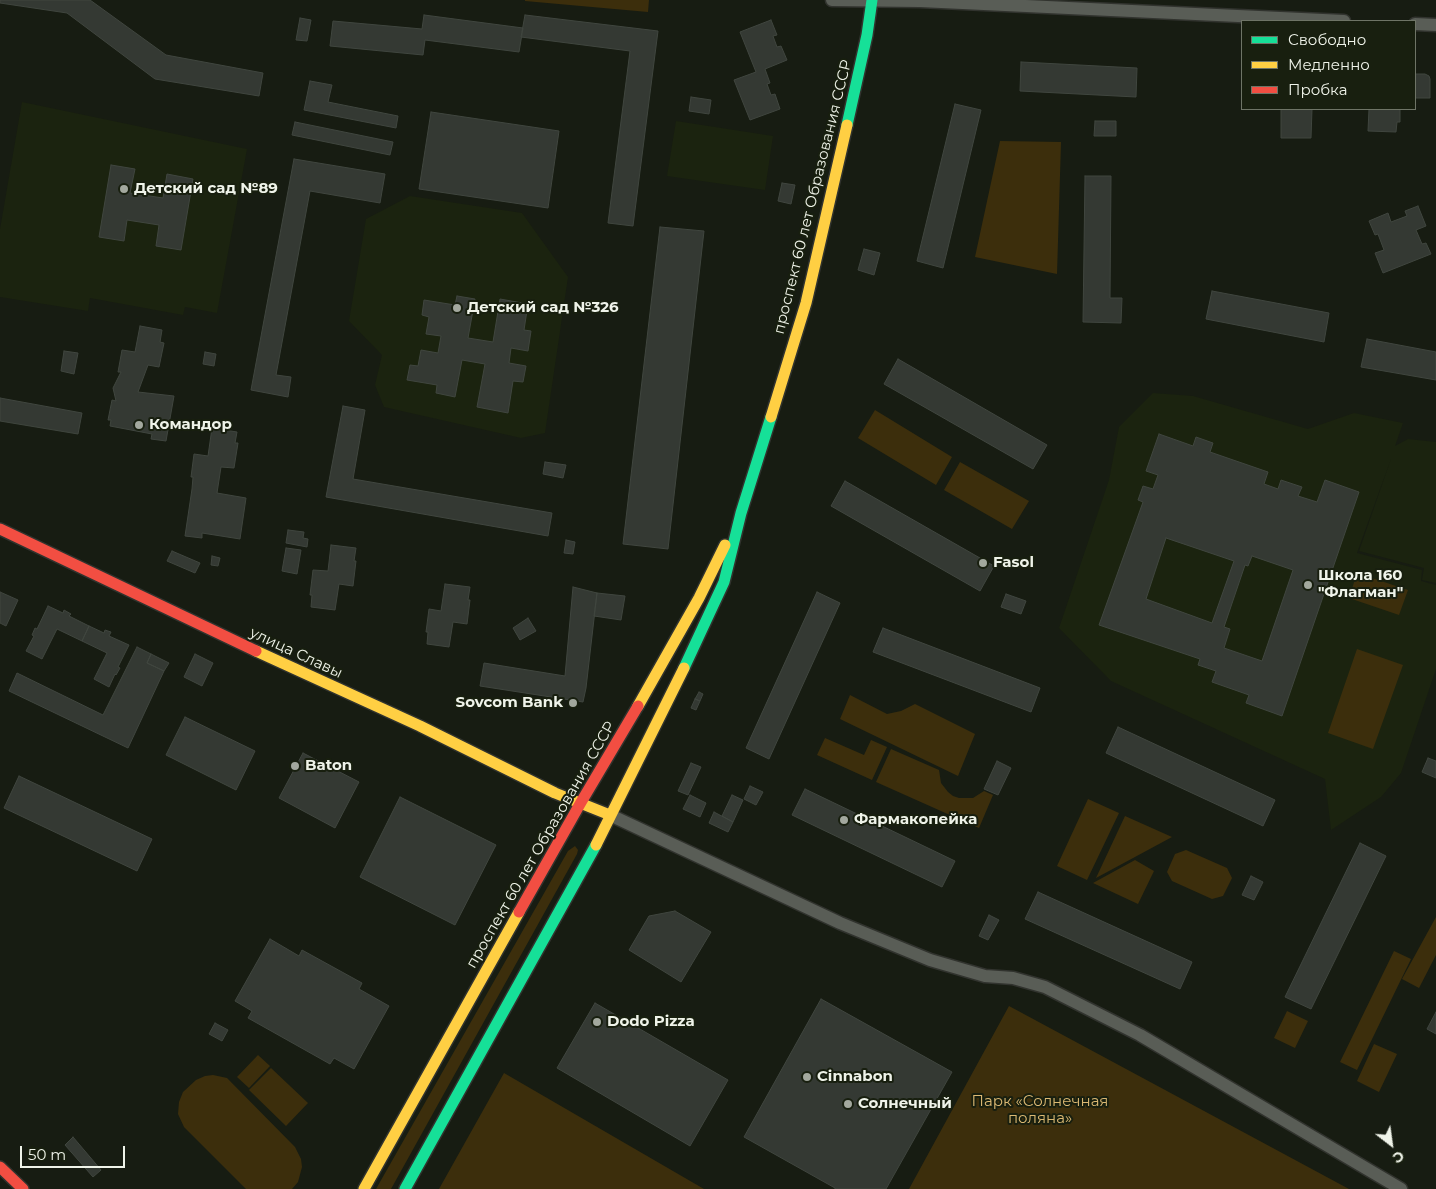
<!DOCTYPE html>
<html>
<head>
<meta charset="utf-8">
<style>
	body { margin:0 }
	#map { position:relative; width:1436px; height:1189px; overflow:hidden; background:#171c12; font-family:Montserrat,sans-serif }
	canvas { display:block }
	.legend { position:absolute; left:1241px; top:20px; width:175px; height:90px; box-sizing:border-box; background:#181f0f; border:1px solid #6e7466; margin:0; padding:6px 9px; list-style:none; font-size:15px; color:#eff3e9 }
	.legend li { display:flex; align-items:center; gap:10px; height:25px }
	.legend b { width:25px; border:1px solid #6e7466 }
	.north { position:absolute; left:1366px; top:1119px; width:50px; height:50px; -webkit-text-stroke:4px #181f0f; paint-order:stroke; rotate:150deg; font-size:14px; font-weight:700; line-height:20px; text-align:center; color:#eff3e9 }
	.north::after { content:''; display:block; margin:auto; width:18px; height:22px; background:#eff3e9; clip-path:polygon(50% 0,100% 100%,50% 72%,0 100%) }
	.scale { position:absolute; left:20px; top:1146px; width:105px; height:22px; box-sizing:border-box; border:2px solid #eff3e9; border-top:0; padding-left:6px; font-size:15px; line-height:18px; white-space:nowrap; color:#eff3e9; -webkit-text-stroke:4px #181f0f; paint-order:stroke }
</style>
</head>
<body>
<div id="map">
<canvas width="1436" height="1189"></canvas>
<ul class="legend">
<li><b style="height:6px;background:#16e098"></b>Свободно</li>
<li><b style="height:6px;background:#ffcf43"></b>Медленно</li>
<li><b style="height:6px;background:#f24e42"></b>Пробка</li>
</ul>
<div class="north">С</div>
<div class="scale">50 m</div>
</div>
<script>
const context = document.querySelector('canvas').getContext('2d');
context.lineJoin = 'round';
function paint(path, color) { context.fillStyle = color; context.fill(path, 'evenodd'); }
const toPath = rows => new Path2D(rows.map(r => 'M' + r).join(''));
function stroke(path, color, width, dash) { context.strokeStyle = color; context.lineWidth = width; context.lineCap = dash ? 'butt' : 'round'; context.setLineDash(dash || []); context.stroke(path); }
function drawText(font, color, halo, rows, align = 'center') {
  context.font = font + ' Montserrat,sans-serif'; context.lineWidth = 4; context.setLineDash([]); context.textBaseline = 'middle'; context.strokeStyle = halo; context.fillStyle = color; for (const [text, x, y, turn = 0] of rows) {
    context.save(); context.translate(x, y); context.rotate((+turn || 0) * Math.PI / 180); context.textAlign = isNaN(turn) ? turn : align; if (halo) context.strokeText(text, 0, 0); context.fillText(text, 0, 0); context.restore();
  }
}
paint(toPath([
	[22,102,247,149,217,313,185,307,183,315,90,298,88,311,0,297,0,229],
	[676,121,773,136,765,190,667,176],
	[410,196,522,213,568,277,545,433,521,438,384,407,375,385,382,355,349,321,366,219],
	[1153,393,1193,396,1308,429,1354,413,1403,423,1395,446,1408,439,1436,442,1436,583,1422,580,1424,568,1359,551,1392,456,1357,553,1422,570,1421,581,1436,585,1436,669,1401,773,1381,797,1331,830,1325,779,1111,681,1059,628,1109,480,1119,427]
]), '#1b230f');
paint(toPath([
	[525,0,649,0,648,12,525,1],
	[1000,141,1061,142,1057,274,975,257],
	[875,410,952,457,936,485,858,438],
	[960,462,1029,501,1012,529,944,490],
	[1357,573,1408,590,1399,615,1349,598],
	[1357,649,1403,665,1373,749,1328,733],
	[850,695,887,714,901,711,915,704,975,734,958,776,840,719],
	[825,738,864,755,871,740,887,747,872,780,817,755],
	[891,749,939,770,941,783,948,792,953,796,959,798,973,798,984,791,993,795,979,828,876,782],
	[1088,799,1119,813,1087,880,1057,866],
	[1125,816,1172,837,1096,878],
	[575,846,578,850,577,854,391,1189,376,1189,568,851],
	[1186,850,1227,868,1232,878,1223,896,1212,899,1172,881,1167,872,1175,854],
	[1135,860,1154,871,1138,904,1093,883],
	[1436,917,1436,955,1419,988,1402,979],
	[1394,951,1411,959,1357,1070,1340,1062],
	[1009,1006,1349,1189,909,1189],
	[1287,1011,1308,1021,1295,1048,1274,1038],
	[1374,1044,1397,1054,1379,1092,1357,1081],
	[258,1055,270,1066,249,1088,237,1077],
	[271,1068,308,1103,286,1126,249,1090],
	[504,1073,704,1189,439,1189],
	[213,1075,227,1078,295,1147,301,1159,302,1167,298,1182,292,1189,246,1189,184,1127,178,1114,179,1102,183,1092,196,1080,205,1076]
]), '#3c2e0c');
const building = toPath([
	[0,0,90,0,166,55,263,73,259,96,155,79,67,13,0,3,0,0],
	[424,15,523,28,519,52,425,40,423,55,330,46,333,21,422,29,424,15],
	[525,15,658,31,633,226,608,223,630,51,521,37,525,15],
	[300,18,311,20,307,41,296,40,300,18],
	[771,20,777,35,773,36,777,47,781,46,787,60,765,69,770,83,767,84,771,95,775,94,780,109,750,120,734,80,756,72,740,32,771,20],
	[1021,62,1137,68,1136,97,1020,91,1021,62],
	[1415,74,1425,74,1429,76,1430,79,1430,98,1415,98,1415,74],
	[310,81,332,85,328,102,398,116,396,128,304,110,310,81],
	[691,97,711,100,709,114,689,111,691,97],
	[955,104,981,110,943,268,917,261,955,104],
	[1281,109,1312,109,1311,138,1281,138,1281,109],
	[1369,109,1400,109,1400,122,1397,122,1396,132,1368,131,1369,109],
	[431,112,559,131,548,208,419,189,431,112],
	[1095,121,1116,121,1116,136,1094,136,1095,121],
	[295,122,393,142,390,155,292,135,295,122],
	[294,159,385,174,380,203,310,191,276,375,291,377,288,397,251,390,294,159],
	[111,165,135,169,130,193,163,198,167,174,193,179,181,250,156,246,159,225,127,220,124,241,99,237,111,165],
	[1085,176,1111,176,1110,298,1122,298,1121,323,1083,322,1085,176],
	[782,183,795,185,791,204,778,201,782,183],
	[1418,206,1426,226,1416,230,1422,244,1426,243,1431,254,1383,273,1375,253,1384,250,1378,234,1375,235,1369,221,1388,213,1391,222,1407,216,1405,211,1418,206],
	[660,227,704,231,668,549,623,544,660,227],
	[864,249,880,253,874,275,858,270,864,249],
	[1212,291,1329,313,1324,342,1206,319,1212,291],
	[457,296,475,299,468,338,493,342,500,299,528,304,524,330,531,331,528,351,511,348,509,363,526,366,523,382,513,381,508,413,477,407,485,364,462,360,455,397,436,393,437,385,407,380,410,365,418,366,421,350,438,353,441,336,426,334,429,317,422,315,424,300,455,305,457,296],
	[140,326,162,330,160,342,164,343,159,367,148,365,138,392,174,396,166,441,151,439,152,434,110,426,111,420,108,420,112,400,116,401,113,388,121,372,118,372,122,350,135,352,140,326],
	[1367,339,1436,352,1436,380,1361,367,1367,339],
	[64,351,78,353,74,374,61,371,64,351],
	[205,352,216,354,214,366,203,364,205,352],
	[898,359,1047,445,1033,469,884,384,898,359],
	[0,398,82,413,78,434,0,421,0,398],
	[343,406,365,410,353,479,552,513,548,536,326,497,343,406],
	[212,428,237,432,235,443,238,443,234,468,221,467,217,493,246,498,240,539,202,533,202,538,185,536,192,489,193,477,191,477,194,454,208,456,212,428],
	[1159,434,1193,446,1196,437,1213,443,1210,452,1268,472,1264,484,1278,489,1281,480,1302,487,1298,496,1317,502,1325,480,1359,492,1282,716,1246,703,1249,695,1212,682,1216,671,1198,665,1200,659,1099,625,1143,502,1138,500,1143,486,1153,489,1158,475,1146,471,1159,434],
	[1166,538,1234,561,1212,623,1146,599,1166,538],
	[1252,556,1293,570,1262,661,1224,648,1230,629,1224,627,1245,565,1248,566,1252,556],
	[545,462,566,465,563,478,543,474,545,462],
	[845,481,994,566,980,591,831,506,845,481],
	[288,530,304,532,303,538,308,539,307,547,286,543,288,530],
	[566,540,575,542,573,554,564,553,566,540],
	[331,545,356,548,354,561,356,561,353,586,339,584,335,610,311,607,312,595,310,595,313,570,328,571,331,545],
	[286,548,301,550,297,574,282,571,286,548],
	[172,551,200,563,195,573,167,561,172,551],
	[212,556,220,558,218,566,211,565,212,556],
	[445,584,470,587,468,600,470,600,467,624,453,622,449,647,427,644,428,632,426,632,429,609,441,611,445,584],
	[573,587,597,593,586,688,583,702,480,686,484,663,565,676,573,587],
	[0,592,18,600,6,626,0,623,0,592],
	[817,592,840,603,769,759,746,748,817,592],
	[597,593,625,596,621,620,594,616,597,593],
	[1006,594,1026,601,1021,614,1001,607,1006,594],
	[48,606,63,613,64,610,71,614,69,616,89,626,82,641,57,629,42,659,26,651,34,636,32,635,35,628,37,629,48,606],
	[528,618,536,631,520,640,513,628,528,618],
	[89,626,104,633,105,630,111,632,109,636,129,645,118,667,120,668,116,675,115,674,109,687,94,679,107,653,82,641,89,626],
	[883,628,1040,688,1031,712,873,652,883,628],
	[137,647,151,654,147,663,164,671,128,748,9,691,17,673,103,715,137,647],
	[151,654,169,663,164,671,147,663,151,654],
	[195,654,213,663,202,686,184,677,195,654],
	[699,692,703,694,700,701,695,699,699,692],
	[695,699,700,701,696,710,691,708,695,699],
	[185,717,255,751,236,790,166,755,185,717],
	[1118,727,1275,800,1263,826,1106,753,1118,727],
	[303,753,359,782,335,828,279,798,303,753],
	[1428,758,1436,761,1436,778,1422,772,1428,758],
	[997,761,1011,768,998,795,984,789,997,761],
	[691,763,701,767,688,795,678,791,691,763],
	[19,776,152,839,137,871,4,808,19,776],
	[750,786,763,792,756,805,744,799,750,786],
	[805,789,955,861,942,887,792,815,805,789],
	[690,795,706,803,700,817,683,809,690,795],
	[732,795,743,800,733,822,722,816,732,795],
	[400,797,496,845,455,925,360,877,400,797],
	[714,812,733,822,728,832,709,823,714,812],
	[1360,843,1386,856,1311,1009,1285,997,1360,843],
	[1251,876,1263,882,1254,900,1242,895,1251,876],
	[1038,892,1192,962,1180,989,1025,919,1038,892],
	[675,911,711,932,681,982,629,950,649,916,675,911],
	[989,915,999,920,988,940,979,936,989,915],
	[270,939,299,956,302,950,362,983,359,989,389,1006,354,1069,334,1058,330,1064,248,1018,252,1011,235,1001,270,939],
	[821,999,952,1072,886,1189,835,1189,835,1188,744,1137,821,999],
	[595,1003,728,1080,690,1146,557,1068,595,1003],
	[1436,1012,1436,1034,1427,1029,1436,1012],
	[215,1023,228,1030,222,1041,209,1034,215,1023],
	[73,1137,101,1170,93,1177,65,1145,73,1137]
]);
paint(building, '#343933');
stroke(building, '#40463f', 1);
const street = toPath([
	[832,0,920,1,1344,21],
	[1415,24,1436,25],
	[610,815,840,923,930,960,985,976,1013,978,1045,987,1140,1035,1401,1189]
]);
const fast = toPath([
	[847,125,867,35,872,0],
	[684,668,724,582,741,513,771,417],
	[405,1189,596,845]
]);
const slow = toPath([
	[771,417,806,303,847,125],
	[256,651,420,726,555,793,610,815],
	[638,706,699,598,725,545],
	[596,845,684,668],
	[364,1189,519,912]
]);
const jam = toPath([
	[0,529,256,651],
	[519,912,580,804,638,706],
	[0,1167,23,1189]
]);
stroke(street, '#31332e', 15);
stroke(fast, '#31332e', 14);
stroke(slow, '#31332e', 14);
stroke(jam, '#31332e', 14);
stroke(street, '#595d56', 12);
stroke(fast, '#16e098', 11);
stroke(slow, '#ffcf43', 11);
stroke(jam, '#f24e42', 11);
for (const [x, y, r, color] of [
	[124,189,5,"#a3a89e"],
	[457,308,5,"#a3a89e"],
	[139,425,5,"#a3a89e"],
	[983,563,5,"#a3a89e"],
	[1308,585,5,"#a3a89e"],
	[573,703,5,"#a3a89e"],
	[295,766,5,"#a3a89e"],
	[844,820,5,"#a3a89e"],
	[597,1022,5,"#a3a89e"],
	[807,1077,5,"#a3a89e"],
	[848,1104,5,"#a3a89e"]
]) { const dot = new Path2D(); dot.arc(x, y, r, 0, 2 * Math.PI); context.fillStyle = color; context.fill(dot); stroke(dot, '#181f0f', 2); }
drawText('bold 15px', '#eff3e9', '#181f0f', [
	["Детский сад №89",134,189],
	["Детский сад №326",467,308],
	["Командор",149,425],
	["Fasol",993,563],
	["Школа 160",1318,576],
	["\"Флагман\"",1318,593],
	["Sovcom Bank",563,703,"right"],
	["Baton",305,766],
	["Фармакопейка",854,820],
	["Dodo Pizza",607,1022],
	["Cinnabon",817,1077],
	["Солнечный",858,1104]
], 'left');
drawText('15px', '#eff3e9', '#181f0f', [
	["проспект 60 лет Образования СССР",813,197,-76],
	["улица Славы",296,653,25],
	["проспект 60 лет Образования СССР",541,845,-60]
]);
drawText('15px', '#dcb973', '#181f0f', [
	["Парк «Солнечная",1040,1102],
	["поляна»",1040,1119]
]);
</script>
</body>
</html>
